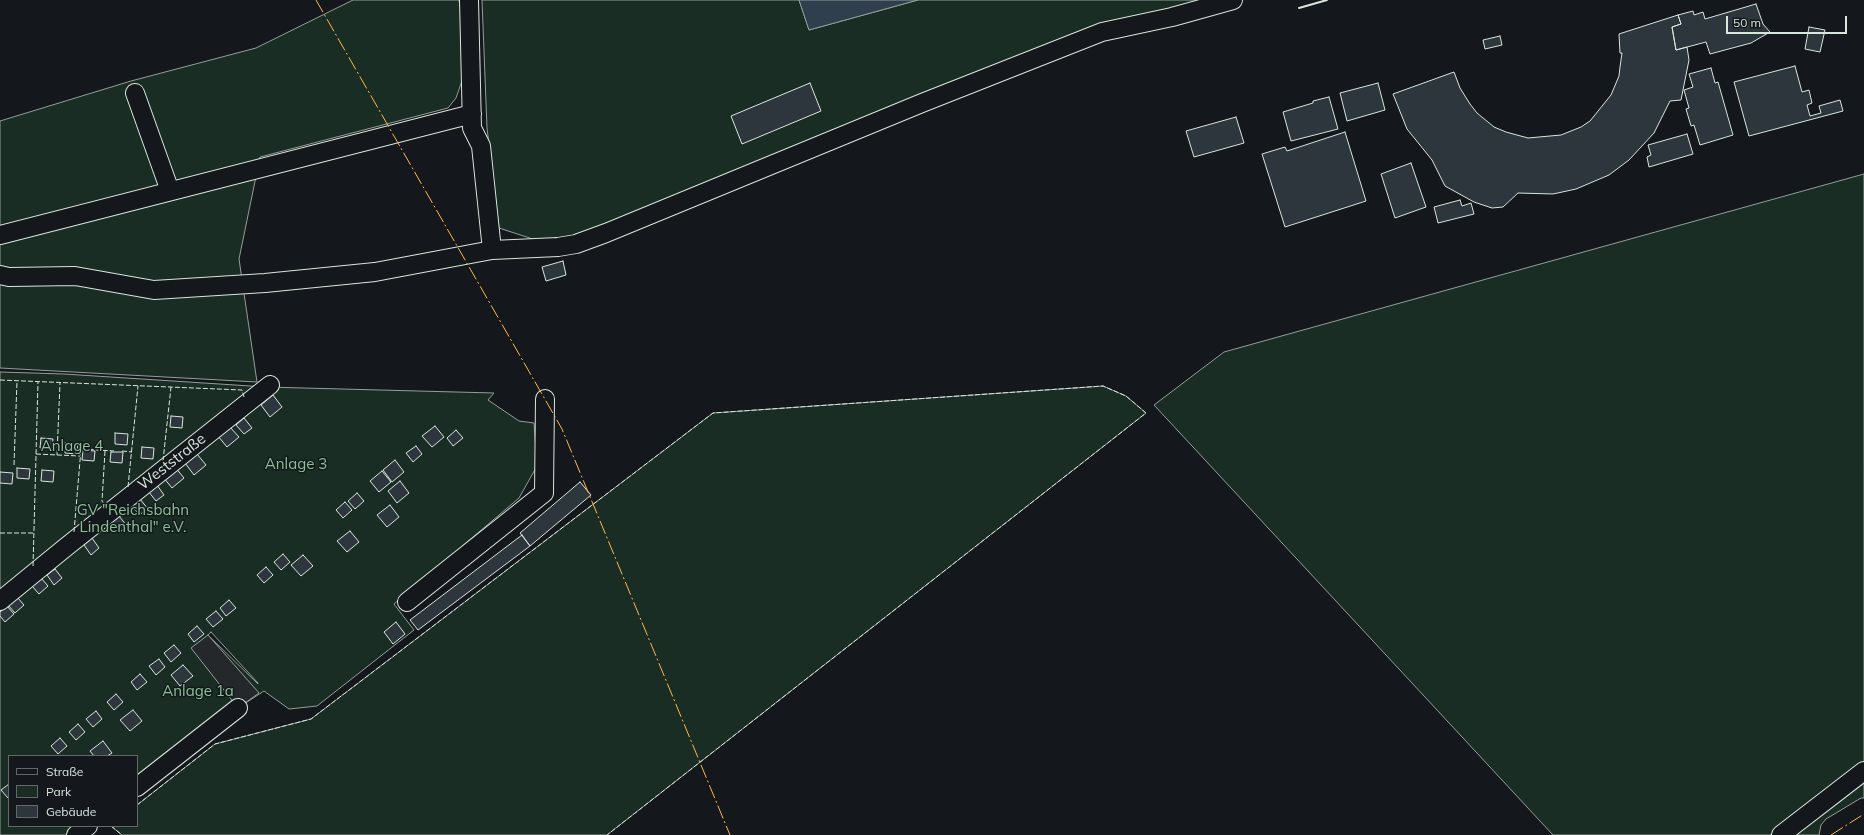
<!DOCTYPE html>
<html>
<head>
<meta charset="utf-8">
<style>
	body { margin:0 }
	#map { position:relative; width:1864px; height:835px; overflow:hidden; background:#14181c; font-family:Mulish,sans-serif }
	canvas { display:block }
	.legend { position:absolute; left:8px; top:755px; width:130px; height:72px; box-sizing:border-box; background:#14181c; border:1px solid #626a69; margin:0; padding:5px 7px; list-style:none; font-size:12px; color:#d8e6dc }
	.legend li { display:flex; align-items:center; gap:8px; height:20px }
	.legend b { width:20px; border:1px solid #626a69 }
	.scale { position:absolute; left:1726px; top:16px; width:121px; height:18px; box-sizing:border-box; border:2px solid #d8e6dc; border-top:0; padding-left:5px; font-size:12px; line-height:14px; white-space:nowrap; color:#d8e6dc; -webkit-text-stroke:3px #14181c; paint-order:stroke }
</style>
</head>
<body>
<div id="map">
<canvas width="1864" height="835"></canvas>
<ul class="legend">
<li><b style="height:5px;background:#14181c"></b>Straße</li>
<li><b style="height:11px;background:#1a2d24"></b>Park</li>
<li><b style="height:11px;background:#2c363c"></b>Gebäude</li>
</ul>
<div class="scale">50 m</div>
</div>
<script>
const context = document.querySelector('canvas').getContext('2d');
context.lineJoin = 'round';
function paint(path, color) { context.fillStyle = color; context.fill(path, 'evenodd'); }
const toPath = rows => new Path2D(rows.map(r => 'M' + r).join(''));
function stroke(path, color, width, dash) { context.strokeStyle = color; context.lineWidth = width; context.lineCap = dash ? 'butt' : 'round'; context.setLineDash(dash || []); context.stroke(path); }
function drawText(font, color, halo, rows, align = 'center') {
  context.font = font + ' Mulish,sans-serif'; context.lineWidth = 3; context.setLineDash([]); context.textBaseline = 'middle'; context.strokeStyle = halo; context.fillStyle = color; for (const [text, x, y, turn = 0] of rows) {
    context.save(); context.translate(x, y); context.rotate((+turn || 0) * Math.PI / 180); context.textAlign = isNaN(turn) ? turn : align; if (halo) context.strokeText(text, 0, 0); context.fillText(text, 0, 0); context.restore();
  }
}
const green = toPath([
	[353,0,459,0,464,35,464,75,456,98,448,108,260,157,239,259,257,382,0,368,0,121,131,81,256,48,353,0],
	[482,0,799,0,809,30,918,0,1205,0,572,237,545,243,499,228,487,128,482,0],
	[1864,174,1864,761,1802,813,1770,835,1553,835,1154,405,1224,352,1864,174],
	[0,372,64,374,266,387,494,393,488,400,519,421,534,423,537,466,519,498,394,604,414,630,317,706,289,709,264,691,238,708,137,787,137,756,9,756,9,826,88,826,76,835,0,835,0,372],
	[211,632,258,683,258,684,208,635,211,632],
	[1103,386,1126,396,1146,413,607,835,122,835,111,826,137,826,137,805,215,744,311,719,713,413,1103,386],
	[1864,780,1864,798,1861,798,1826,819,1821,825,1819,835,1793,835,1864,780]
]);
paint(green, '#1a2d24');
stroke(green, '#939e99', 1);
const parking = toPath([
	[208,635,259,693,238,708,191,648,208,635]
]);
paint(parking, '#24282b');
stroke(parking, '#939e99', 1);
const water = toPath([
	[799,0,918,0,809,30,799,0]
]);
paint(water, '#2f3f4d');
stroke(water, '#939e99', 1);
const building = toPath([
	[1756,4,1763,24,1770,32,1751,43,1710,54,1706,42,1676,50,1672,27,1681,24,1678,15,1693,11,1694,15,1703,12,1705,19,1756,4],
	[1678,15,1681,24,1672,27,1676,50,1687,47,1689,60,1681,100,1670,101,1654,133,1629,160,1609,175,1576,189,1553,194,1518,193,1503,207,1492,208,1474,202,1445,186,1432,160,1407,129,1393,94,1454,72,1460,88,1470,104,1477,113,1494,127,1506,132,1528,138,1561,135,1581,127,1590,121,1611,95,1619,76,1620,67,1622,53,1620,53,1619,34,1678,15],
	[1809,27,1825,30,1820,52,1805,49,1809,27],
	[1500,36,1502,45,1485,49,1483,40,1500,36],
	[1795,66,1802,92,1809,90,1812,103,1807,105,1810,116,1821,113,1819,106,1840,100,1843,111,1749,136,1734,82,1795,66],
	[1711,68,1715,83,1718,82,1733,135,1700,145,1694,125,1691,126,1686,109,1689,108,1684,90,1693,87,1689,74,1711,68],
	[810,83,821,111,742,144,731,116,810,83],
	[1378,83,1385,110,1347,121,1340,93,1378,83],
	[1329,97,1338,129,1291,141,1283,112,1313,103,1313,101,1329,97],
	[1236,117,1244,143,1194,157,1186,131,1236,117],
	[1345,132,1366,201,1285,227,1262,154,1285,147,1287,151,1345,132],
	[1687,134,1693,154,1649,167,1647,157,1651,155,1648,145,1687,134],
	[1411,163,1426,207,1395,218,1381,174,1411,163],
	[1460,200,1462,206,1471,203,1474,214,1438,223,1434,207,1460,200],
	[563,261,566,275,546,281,542,267,563,261],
	[273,395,282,407,270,417,261,405,273,395],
	[171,416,183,417,182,428,170,427,171,416],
	[244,418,252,428,244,434,236,425,244,418],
	[229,426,239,437,227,447,218,436,229,426],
	[435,426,444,437,432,447,422,436,435,426],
	[456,430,463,438,453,446,447,438,456,430],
	[115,433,128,434,127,445,115,444,115,433],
	[41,438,53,439,52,449,40,448,41,438],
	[65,443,78,444,77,454,65,453,65,443],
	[416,446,422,454,413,462,406,453,416,446],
	[142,447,154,448,153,459,141,458,142,447],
	[83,450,95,451,94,461,82,460,83,450],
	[111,452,123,452,122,463,110,462,111,452],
	[197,454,206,465,194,475,185,463,197,454],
	[395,460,404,472,392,482,383,470,395,460],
	[175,467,184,478,172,488,163,477,175,467],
	[17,468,30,469,29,479,17,478,17,468],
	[42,470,54,471,53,482,41,481,42,470],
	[382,471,391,482,379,492,370,481,382,471],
	[0,472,13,473,12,484,0,483,0,472],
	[400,481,409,493,397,503,388,491,400,481],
	[580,482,591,495,530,546,520,533,580,482],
	[157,485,164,495,156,501,148,491,157,485],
	[357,493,364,501,355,509,348,501,357,493],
	[140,499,148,509,139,515,132,505,140,499],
	[345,502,352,510,343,518,336,510,345,502],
	[390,505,399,517,387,527,377,515,390,505],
	[119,516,127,526,119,533,111,523,119,516],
	[350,531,359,542,347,552,337,541,350,531],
	[522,535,530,546,418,630,410,620,522,535],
	[92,538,99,548,91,555,84,545,92,538],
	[283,554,290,562,281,570,274,562,283,554],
	[303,555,313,566,301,576,291,565,303,555],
	[266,567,273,575,264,583,257,575,266,567],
	[55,569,62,578,54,585,47,575,55,569],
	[41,578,48,586,39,594,32,586,41,578],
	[17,597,24,605,15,613,8,605,17,597],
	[229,600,236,608,226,616,220,608,229,600],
	[7,606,14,614,5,622,0,616,0,612,7,606],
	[216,611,223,619,213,627,206,619,216,611],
	[396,622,405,634,393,644,384,632,396,622],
	[197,626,204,634,194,642,188,634,197,626],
	[174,645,181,653,171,662,164,653,174,645],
	[159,659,165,667,156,675,149,666,159,659],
	[183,665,193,676,180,686,171,675,183,665],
	[140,674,147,682,137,690,131,682,140,674],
	[116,694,123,702,114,710,107,702,116,694],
	[133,710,142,721,130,731,120,720,133,710],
	[96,711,102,719,93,727,86,719,96,711],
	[78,724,85,732,76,740,69,732,78,724],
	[60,738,67,746,58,754,51,746,60,738],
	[103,741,112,753,107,756,94,756,90,751,103,741],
	[9,784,9,797,8,798,1,790,9,784]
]);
paint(building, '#2c363c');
stroke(building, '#d8e6dc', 1);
const minor = toPath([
	[469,0,472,128,481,146,492,250],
	[135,93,170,191],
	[0,235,472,114],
	[0,275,9,277,75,276,154,290,265,283,375,272,492,250,558,247,576,244,606,233,922,103,1102,32,1172,17,1233,0],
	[0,601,66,547,270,385],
	[407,602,544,493,545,399],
	[137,787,238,708],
	[76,835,88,826],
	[1781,835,1864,771]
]);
stroke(minor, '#d8e6dc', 20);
stroke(minor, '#14181c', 18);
stroke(toPath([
	[0,380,242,390,244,397],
	[105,451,102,501,106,507],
	[122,451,132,452],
	[36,454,80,456],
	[57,455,60,383],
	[163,461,171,387],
	[14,465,17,381],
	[128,487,138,386],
	[74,532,81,449,114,451],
	[0,533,34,533],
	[33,566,38,382],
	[137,805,215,744,311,719,713,413,1103,386,1126,396,1146,413,607,835],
	[111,826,122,835]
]), '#d8e6dc', 1, [5, 2]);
stroke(toPath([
	[1299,8,1327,0]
]), '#d8e6dc', 2);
stroke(toPath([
	[316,0,562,429,730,835],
	[1831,835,1864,814]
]), '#ffb74d', 1, [14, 3, 2, 3]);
drawText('15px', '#8ac095', '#14181c', [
	["Anlage 4",72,446],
	["Anlage 3",296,464],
	["GV \"Reichsbahn",133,510],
	["Lindenthal\" e.V.",133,527],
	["Anlage 1a",198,691]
]);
drawText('15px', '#d8e6dc', '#14181c', [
	["Weststraße",172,462,-38]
]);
</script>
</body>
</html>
